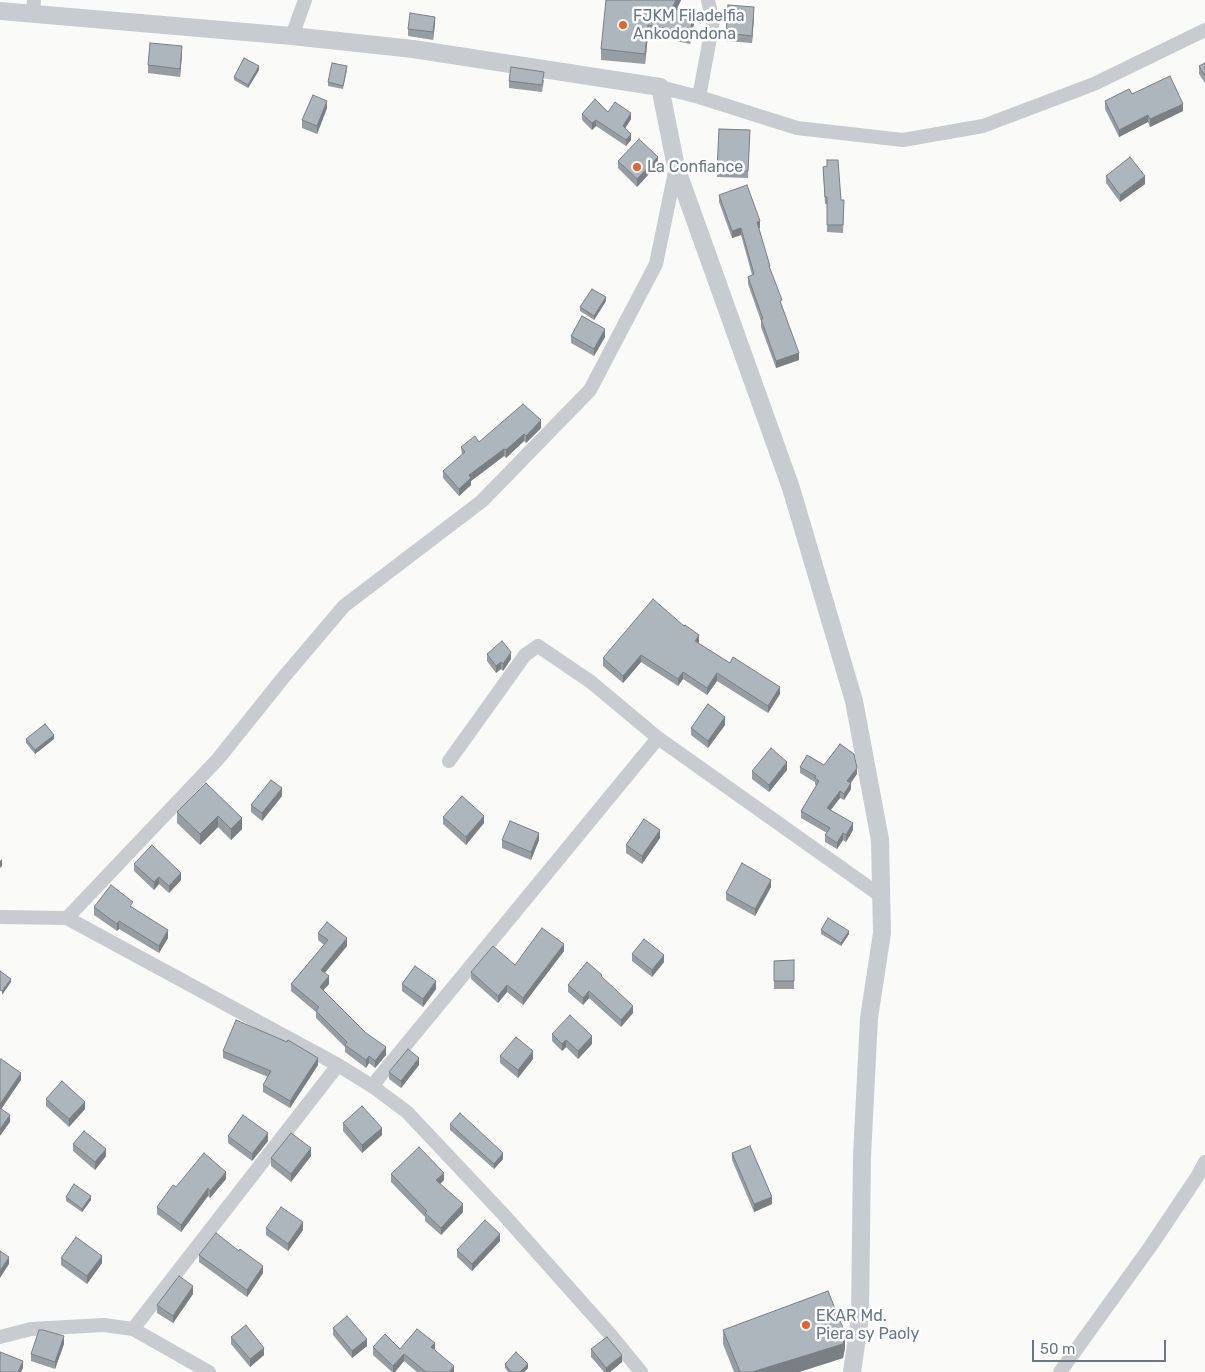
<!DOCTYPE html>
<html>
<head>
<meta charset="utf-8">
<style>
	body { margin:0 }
	#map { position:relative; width:1205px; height:1372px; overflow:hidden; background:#fafaf8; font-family:Rubik,sans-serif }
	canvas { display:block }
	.scale { position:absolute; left:1032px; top:1340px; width:134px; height:22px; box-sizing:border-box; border:2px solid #68788a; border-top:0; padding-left:6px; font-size:15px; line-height:18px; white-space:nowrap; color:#68788a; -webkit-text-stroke:4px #fff; paint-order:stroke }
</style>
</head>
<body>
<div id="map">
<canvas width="1205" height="1372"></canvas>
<div class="scale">50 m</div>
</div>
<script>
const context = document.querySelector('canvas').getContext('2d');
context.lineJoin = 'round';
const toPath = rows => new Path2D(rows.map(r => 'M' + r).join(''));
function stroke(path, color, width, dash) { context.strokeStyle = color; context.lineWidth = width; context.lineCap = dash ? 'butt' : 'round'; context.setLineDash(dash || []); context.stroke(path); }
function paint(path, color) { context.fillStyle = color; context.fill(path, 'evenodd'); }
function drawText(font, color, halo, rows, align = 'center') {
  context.font = font + ' Rubik,sans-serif'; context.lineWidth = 5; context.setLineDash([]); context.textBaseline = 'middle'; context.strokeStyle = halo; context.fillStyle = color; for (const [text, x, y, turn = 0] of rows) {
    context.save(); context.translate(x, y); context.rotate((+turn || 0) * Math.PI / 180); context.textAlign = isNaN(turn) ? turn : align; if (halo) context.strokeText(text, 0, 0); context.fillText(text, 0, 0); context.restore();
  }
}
stroke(toPath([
	[33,14,34,0],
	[292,36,305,0],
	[660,87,699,97,797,128,903,140,983,126,1094,84,1205,30],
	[699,97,713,22,708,0],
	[449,761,525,655,538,646,591,682,658,738,881,896],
	[0,917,67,918,218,759,283,678,344,606,482,501,590,390,656,264,676,167],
	[338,1065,372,1086,407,1112,503,1214,609,1333,641,1372],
	[372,1086,658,738],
	[133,1329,209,1372],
	[0,1337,31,1329,104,1325,133,1329,338,1065,67,918],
	[1060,1372,1150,1247,1197,1177,1205,1162]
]), '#c8cbcf', 14);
stroke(toPath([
	[0,11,292,36,413,49,660,87,676,167,791,488,854,701,880,840,882,933,869,1018,862,1156,860,1317,852,1372]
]), '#c8cbcf', 18);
paint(toPath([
	[681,0,677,9,694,23,690,44,648,35,645,64,601,60,601,49],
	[754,15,752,43,726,41,726,33],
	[435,24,433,40,408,36,408,29],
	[182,54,180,77,148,73,148,65],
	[1205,63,1205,83,1199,74,1199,66],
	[259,70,248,88,234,80,234,77],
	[347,70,343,89,328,86,328,82],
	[544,80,542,92,509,88,509,81],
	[1105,101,1183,111,1150,127,1148,122,1119,137,1105,109],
	[327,108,317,134,302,128,302,120],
	[608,112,631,119,625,128,631,140,626,146,596,126,592,130,582,120,582,114],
	[719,129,750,130,748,178,717,177],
	[618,161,658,164,637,187,618,168],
	[823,167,841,200,844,200,843,233,827,232,827,204,825,204],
	[1106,176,1145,184,1120,202,1106,183],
	[719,195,760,228,759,228,770,269,799,360,776,368,761,327,761,321,748,284,748,277,752,275,741,235,732,238,719,202],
	[606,301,594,320,580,311,580,307],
	[571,336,605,337,594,356,571,343],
	[541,428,526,443,524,441,506,458,504,456,471,481,471,485,459,496,443,478,443,471,462,455,461,447],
	[699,642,698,643,780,694,768,713,717,681,707,695,683,679,678,686,641,662,623,683,603,666,603,658],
	[487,654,511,659,503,671,501,669,496,673,487,661],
	[725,725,708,748,691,735,691,728],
	[26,739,54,739,35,754,26,743],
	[824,765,857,774,851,783,851,789,844,800,840,798,831,810,853,830,846,842,843,840,837,849,825,842,825,835,827,833,801,818,801,811,816,786,815,784,815,782,800,773,800,767],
	[787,770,769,792,752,779,752,771],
	[206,783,242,829,231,840,218,827,200,845,177,823,177,812],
	[282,796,262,821,251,812,251,805],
	[443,817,484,823,466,845,443,824],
	[660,838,642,864,626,853,626,845],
	[502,840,539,840,531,860,502,848],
	[134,864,181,880,169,893,159,884,154,890,134,871],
	[771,887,755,916,726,900,726,893],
	[94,907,133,908,168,938,159,953,119,929,117,931,94,915],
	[821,930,849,934,841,946,821,934],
	[318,933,347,946,325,973,329,984,323,990,386,1055,375,1068,369,1063,366,1068,345,1052,345,1047,316,1018,316,1012,291,991,291,984,324,945,318,940],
	[564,951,523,1005,507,992,498,1003,471,979,471,972,515,965],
	[632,954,664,962,652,977,632,961],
	[794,960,794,989,774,989,774,961],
	[602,978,633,1013,621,1027,589,998,583,1005,568,992,568,985],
	[402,984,436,989,423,1007,402,991],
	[552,1034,592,1044,578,1059,566,1047,562,1051,552,1041],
	[223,1051,318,1065,290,1108,263,1092,263,1085,268,1077,223,1058],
	[500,1056,533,1059,518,1078,500,1063],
	[419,1065,401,1088,389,1079,389,1072],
	[46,1099,85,1109,69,1127,46,1106],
	[343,1123,382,1135,362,1153,343,1131],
	[450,1124,503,1159,494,1169,450,1130],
	[228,1136,268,1141,252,1161,228,1143],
	[73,1144,106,1156,95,1170,73,1151],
	[732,1153,772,1204,754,1212,732,1160],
	[311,1156,291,1182,271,1166,271,1158],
	[391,1174,444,1180,440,1184,463,1212,441,1235,425,1221,425,1217,391,1182],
	[226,1179,210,1198,208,1196,181,1232,157,1214,157,1207,176,1187],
	[66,1197,91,1200,82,1212,66,1201],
	[266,1228,303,1230,288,1251,266,1235],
	[500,1241,472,1271,457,1257,457,1250],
	[199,1255,263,1273,247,1297,199,1262],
	[61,1258,102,1263,87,1284,61,1265],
	[193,1294,173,1323,157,1313,157,1305],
	[333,1328,367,1346,352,1358,333,1335],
	[723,1330,845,1348,843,1358,799,1372,734,1372,723,1344],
	[231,1337,264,1355,250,1367,231,1344],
	[64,1344,55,1369,31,1361,31,1354],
	[373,1347,400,1349,454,1372,417,1372,404,1361,395,1372,392,1372,373,1355],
	[591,1349,622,1362,610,1372,604,1372,591,1357],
	[505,1364,528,1368,524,1372,508,1372,505,1368]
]), '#969da3');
paint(toPath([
	[676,0,681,0,672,19,672,8],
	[754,7,754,15,752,43,752,36],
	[694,13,694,23,690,44,690,33],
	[435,17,435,24,433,40,433,32],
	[648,25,648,35,645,64,645,54],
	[182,46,182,54,180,77,180,69],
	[259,66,259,70,248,88,248,85],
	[327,101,327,108,317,134,317,126],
	[1183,104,1183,111,1150,127,1150,119],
	[631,113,631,119,623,132,623,126],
	[1148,115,1148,122,1119,137,1119,130],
	[596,120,596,126,592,130,592,123],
	[631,134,631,140,626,146,626,140],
	[658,157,658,164,637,187,637,179],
	[1145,176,1145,184,1120,202,1120,195],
	[760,221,760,228,757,229,757,222],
	[741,228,741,235,732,238,732,231],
	[606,297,606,301,594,320,594,316],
	[605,329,605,337,594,356,594,349],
	[799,353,799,360,776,368,776,361],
	[541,420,541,428,526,443,526,436],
	[524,434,524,441,506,458,506,450],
	[504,449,504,456,471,481,471,485,459,496,459,489,469,475],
	[699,635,699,642,695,648,695,641],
	[511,652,511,659,503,671,503,664],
	[641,655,641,662,623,683,623,676],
	[501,662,501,669,496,673,496,666],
	[683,672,683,679,678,686,678,679],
	[717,673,717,681,707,695,707,688],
	[780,687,780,694,768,713,768,706],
	[725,717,725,725,708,748,708,741],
	[54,735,54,739,35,754,35,750],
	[787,762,787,770,769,792,769,785],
	[857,768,857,774,847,787,847,781],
	[851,783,851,789,844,800,844,794],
	[282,788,282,796,262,821,262,813],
	[840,791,840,798,827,814,827,808],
	[218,816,218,827,200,845,200,834],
	[484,816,484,823,466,845,466,837],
	[242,818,242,829,231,840,231,829],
	[853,823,853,830,846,842,846,835],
	[660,830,660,838,642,864,642,856],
	[539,833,539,840,531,860,531,852],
	[843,833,843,840,837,849,837,843],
	[2,859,2,866,0,868,0,861],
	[181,873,181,880,169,893,169,886],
	[159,877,159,884,154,890,154,882],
	[771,880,771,887,755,916,755,909],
	[119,921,119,929,117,931,117,924],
	[168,930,168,938,159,953,159,946],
	[849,931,849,934,841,946,841,943],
	[347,938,347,946,321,977,321,970],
	[564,944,564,951,523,1005,523,998],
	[664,955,664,962,652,977,652,970],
	[329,976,329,984,320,994,320,987],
	[11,979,11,982,2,995,2,991],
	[436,981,436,989,423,1007,423,999],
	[507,985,507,992,498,1003,498,996],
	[589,991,589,998,583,1005,583,998],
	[633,1006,633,1013,621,1027,621,1020],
	[592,1036,592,1044,578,1059,578,1051],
	[566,1040,566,1047,562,1051,562,1044],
	[386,1047,386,1055,375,1068,375,1061],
	[533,1051,533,1059,518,1078,518,1070],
	[369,1056,369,1063,366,1068,366,1060],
	[318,1058,318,1065,290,1108,290,1101],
	[419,1058,419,1065,401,1088,401,1081],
	[21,1073,21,1080,0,1111,0,1104],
	[85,1102,85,1109,69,1127,69,1119],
	[10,1115,10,1122,0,1136,0,1129],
	[382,1128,382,1135,362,1153,362,1145],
	[268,1133,268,1141,252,1161,252,1154],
	[311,1148,311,1156,291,1182,291,1174],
	[106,1149,106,1156,95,1170,95,1162],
	[503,1153,503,1159,494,1169,494,1164],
	[226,1172,226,1179,210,1198,210,1191],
	[444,1173,444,1180,436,1188,436,1180],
	[208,1188,208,1196,181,1232,181,1225],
	[91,1196,91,1200,82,1212,82,1209],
	[772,1197,772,1204,754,1212,754,1204],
	[463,1204,463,1212,441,1235,441,1228],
	[303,1222,303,1230,288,1251,288,1244],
	[500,1234,500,1241,472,1271,472,1264],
	[102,1256,102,1263,87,1284,87,1276],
	[9,1257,9,1264,0,1278,0,1271],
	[263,1266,263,1273,247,1297,247,1290],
	[193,1286,193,1294,173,1323,173,1316],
	[845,1333,845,1348,843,1358,799,1372,752,1372],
	[64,1336,64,1344,55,1369,55,1362],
	[367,1339,367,1346,352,1358,352,1351],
	[435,1343,435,1350,431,1347],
	[264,1348,264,1355,250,1367,250,1359],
	[404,1354,404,1361,395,1372,393,1372,393,1366],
	[622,1355,622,1362,610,1372,606,1372,606,1368],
	[23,1361,23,1368,21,1372,18,1372],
	[528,1364,528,1368,524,1372,520,1372],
	[454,1366,454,1372,449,1372]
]), '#7a7f84');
const building = toPath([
	[606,0,676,0,672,8,694,13,690,33,648,25,645,54,601,49,606,0],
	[728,5,754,7,752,36,726,33,728,5],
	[410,13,435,17,433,32,408,29,410,13],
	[150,43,182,46,180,69,148,65,150,43],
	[244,58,259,66,248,85,234,77,244,58],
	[332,63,347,66,343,86,328,82,332,63],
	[1205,63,1205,76,1199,66,1205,63],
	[511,67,544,72,542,85,509,81,511,67],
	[1170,76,1183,104,1150,119,1148,115,1119,130,1105,101,1129,89,1132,94,1170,76],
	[313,95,327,101,317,126,302,120,313,95],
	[595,99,608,112,615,102,631,113,623,126,631,134,626,140,596,120,592,123,582,114,595,99],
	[719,129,750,130,748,171,717,170,719,129],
	[639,139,658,157,637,179,618,161,639,139],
	[1130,157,1145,176,1120,195,1106,176,1130,157],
	[827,160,838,160,841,200,844,200,843,225,827,225,827,197,825,197,823,167,827,166,827,160],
	[747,185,760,221,757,222,770,266,769,266,782,300,780,301,799,353,776,361,761,319,763,319,748,277,754,274,741,228,732,231,719,195,747,185],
	[592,289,606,297,594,316,580,307,592,289],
	[582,316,605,329,594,349,571,336,582,316],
	[523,404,541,420,526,436,524,434,506,450,504,449,469,475,471,478,459,489,443,471,465,452,461,447,475,436,479,442,523,404],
	[653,599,684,626,685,625,699,635,695,641,730,663,733,657,780,687,768,706,717,673,707,688,683,672,678,679,641,655,623,676,603,658,653,599],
	[502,641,511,652,503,664,501,662,496,666,487,654,502,641],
	[708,704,725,717,708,741,691,728,708,704],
	[45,724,54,735,35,750,26,739,45,724],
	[840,744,854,754,857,768,847,781,851,783,844,794,840,791,827,808,853,823,846,835,843,833,837,843,825,835,830,828,801,811,819,781,815,778,816,776,800,767,807,755,824,765,840,744],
	[771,748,787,762,769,785,752,771,771,748],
	[271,780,282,788,262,813,251,805,271,780],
	[206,783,242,818,231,829,218,816,200,834,177,812,206,783],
	[462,796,484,816,466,837,443,817,462,796],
	[644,819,660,830,642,856,626,845,644,819],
	[510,821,539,833,531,852,502,840,510,821],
	[152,845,181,873,169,886,159,877,154,882,134,864,152,845],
	[742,863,771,880,755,909,726,893,742,863],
	[111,885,133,902,130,906,168,930,159,946,119,921,117,924,94,907,111,885],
	[828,918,849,931,841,943,821,930,828,918],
	[327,922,347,938,321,970,329,976,320,987,366,1033,386,1047,375,1061,369,1056,366,1060,345,1045,347,1042,316,1011,319,1007,291,984,328,940,318,933,327,922],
	[542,928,564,944,523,998,507,985,498,996,471,972,493,946,515,965,542,928],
	[644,939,664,955,652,970,632,954,644,939],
	[794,960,794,981,774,981,774,961,794,960],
	[587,962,602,975,601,976,633,1006,621,1020,589,991,583,998,568,985,587,962],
	[415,966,436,981,423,999,402,984,415,966],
	[0,971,11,979,2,991,0,990,0,971],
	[570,1015,592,1036,578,1051,566,1040,562,1044,552,1034,570,1015],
	[236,1020,287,1042,288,1040,318,1058,290,1101,263,1085,271,1071,223,1051,236,1020],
	[516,1037,533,1051,518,1070,500,1056,516,1037],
	[408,1049,419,1058,401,1081,389,1072,408,1049],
	[1,1059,21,1073,0,1104,0,1061,1,1059],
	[62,1081,85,1102,69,1119,46,1099,62,1081],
	[362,1106,382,1128,362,1145,343,1123,362,1106],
	[0,1108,10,1115,0,1129,0,1108],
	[460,1113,503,1153,494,1164,450,1124,460,1113],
	[243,1115,268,1133,252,1154,228,1136,243,1115],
	[84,1131,106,1149,95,1162,73,1144,84,1131],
	[291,1133,311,1148,291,1174,271,1158,291,1133],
	[750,1146,772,1197,754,1204,732,1153,750,1146],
	[419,1147,444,1173,436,1180,463,1204,441,1228,425,1213,427,1211,391,1174,419,1147],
	[204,1153,226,1172,210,1191,208,1188,181,1225,157,1207,173,1185,176,1187,204,1153],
	[74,1184,91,1196,82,1209,66,1197,74,1184],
	[281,1207,303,1222,288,1244,266,1228,281,1207],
	[485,1220,500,1234,472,1264,457,1250,485,1220],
	[216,1233,239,1251,240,1249,263,1266,247,1290,199,1255,216,1233],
	[76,1237,102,1256,87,1276,61,1258,76,1237],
	[0,1251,9,1257,0,1271,0,1251],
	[179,1276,193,1286,173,1316,157,1305,179,1276],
	[828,1291,845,1333,843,1344,752,1372,740,1372,723,1330,828,1291],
	[347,1316,367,1339,352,1351,333,1328,347,1316],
	[246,1325,264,1348,250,1359,231,1337,246,1325],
	[417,1329,435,1343,431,1347,454,1366,449,1372,426,1372,404,1354,393,1366,373,1347,385,1334,400,1349,417,1329],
	[39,1330,43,1330,64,1336,55,1362,31,1354,39,1330],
	[607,1337,622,1355,606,1368,591,1349,607,1337],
	[0,1352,23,1361,18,1372,0,1372,0,1352],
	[516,1352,528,1364,520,1372,511,1372,505,1364,516,1352]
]);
paint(building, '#aeb6bd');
stroke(building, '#7a7f84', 1);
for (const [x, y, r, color] of [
	[623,25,5,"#e96229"],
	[637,167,5,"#e96229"],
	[806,1325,5,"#e96229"]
]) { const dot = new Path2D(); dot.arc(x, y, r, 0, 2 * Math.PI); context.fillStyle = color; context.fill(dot); stroke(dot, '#fff', 2); }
drawText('16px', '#68788a', '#fff', [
	["FJKM Filadelfia",633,16],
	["Ankodondona",633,34],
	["La Confiance",647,167],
	["EKAR Md.",816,1316],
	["Piera sy Paoly",816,1334]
], 'left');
</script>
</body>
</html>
